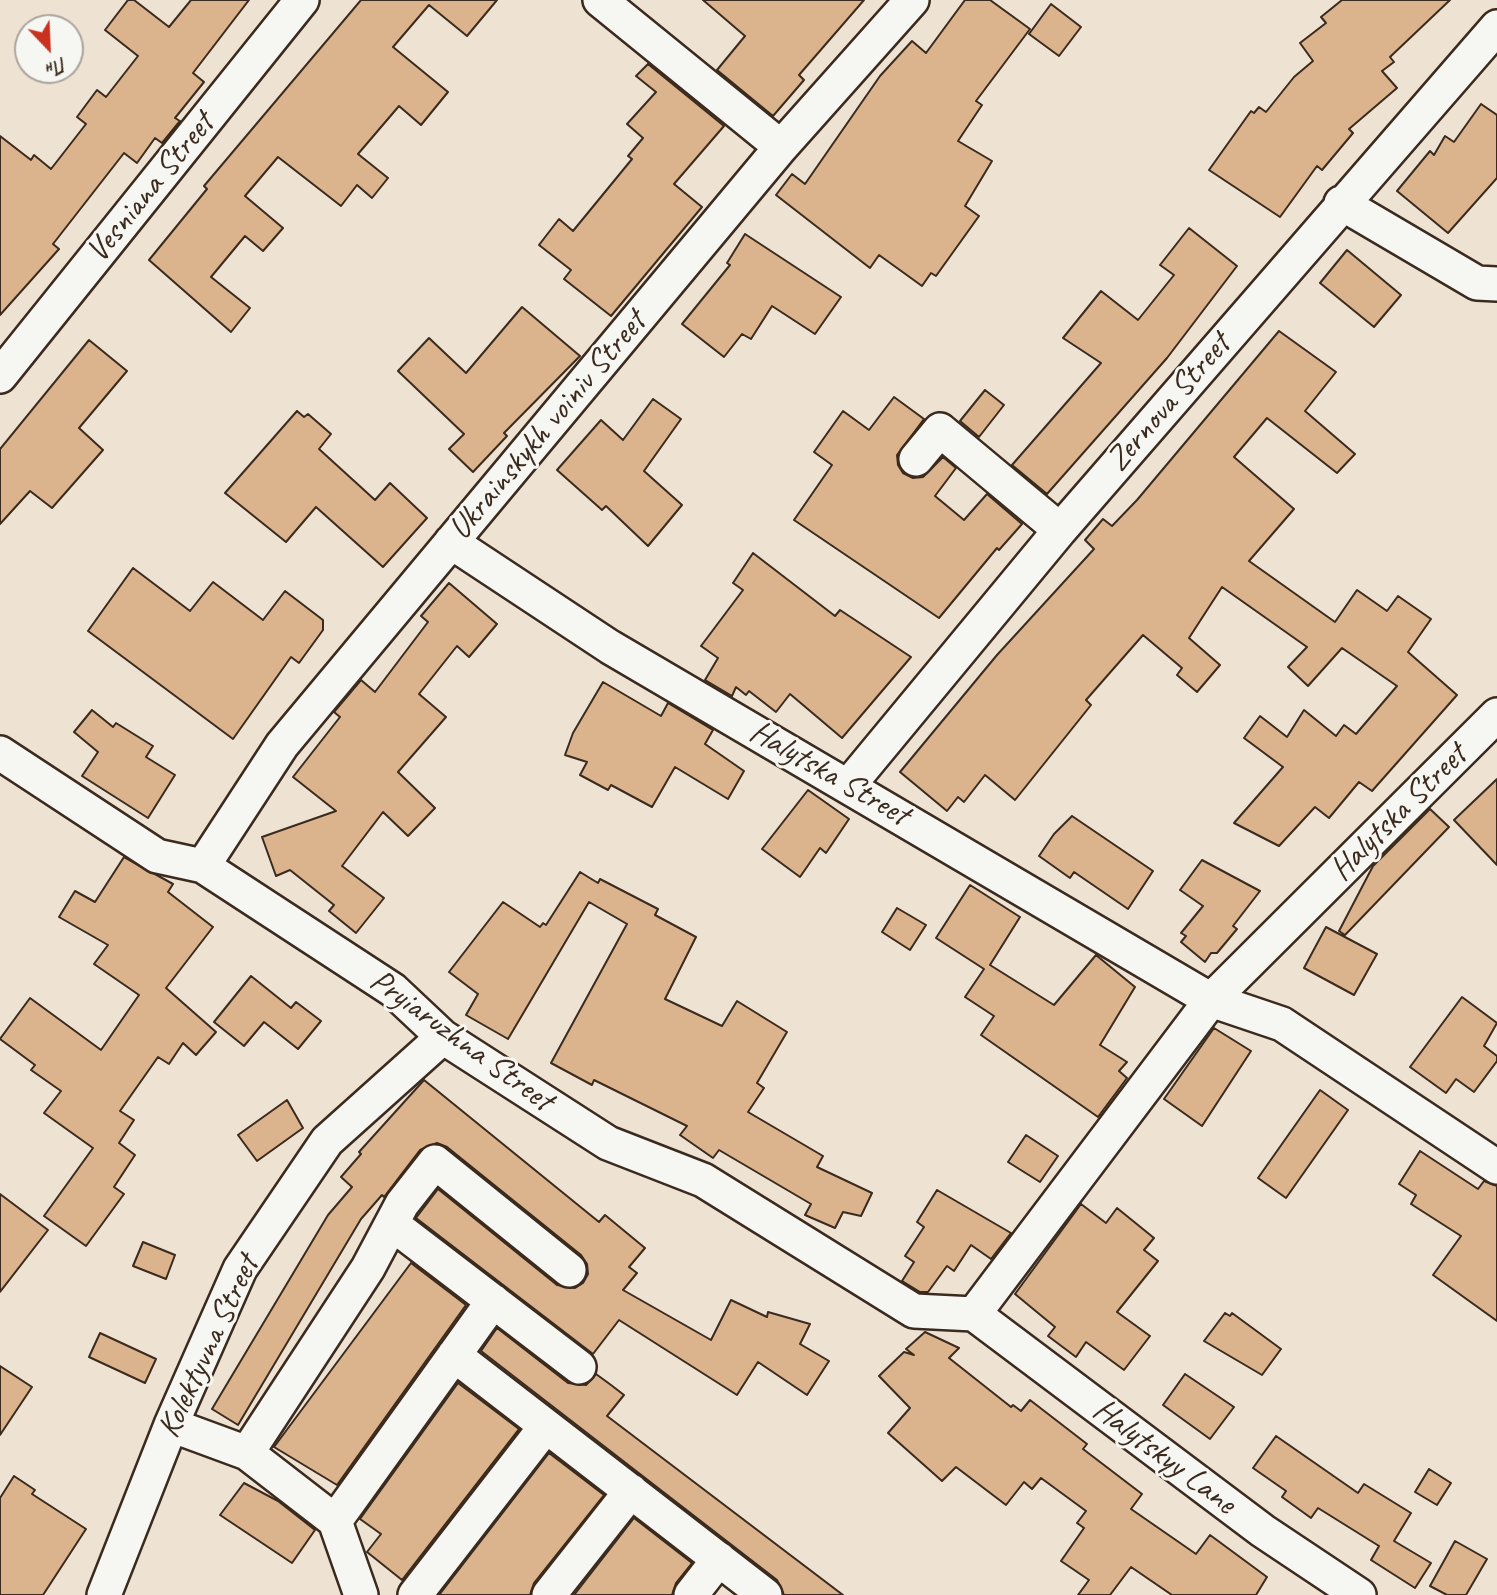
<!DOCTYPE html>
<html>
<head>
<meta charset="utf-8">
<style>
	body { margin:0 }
	#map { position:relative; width:1497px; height:1595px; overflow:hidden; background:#eee2d3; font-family:Caveat,sans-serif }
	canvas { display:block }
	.north { position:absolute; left:14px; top:14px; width:70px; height:70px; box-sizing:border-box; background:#f6f6f2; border:2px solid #aba49d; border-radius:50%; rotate:157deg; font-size:19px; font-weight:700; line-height:28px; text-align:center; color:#3b2a1e }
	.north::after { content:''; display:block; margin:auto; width:24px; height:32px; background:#c8321e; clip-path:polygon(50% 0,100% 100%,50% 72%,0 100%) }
</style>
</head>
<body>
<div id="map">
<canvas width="1497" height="1595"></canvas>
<div class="north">Пн</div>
</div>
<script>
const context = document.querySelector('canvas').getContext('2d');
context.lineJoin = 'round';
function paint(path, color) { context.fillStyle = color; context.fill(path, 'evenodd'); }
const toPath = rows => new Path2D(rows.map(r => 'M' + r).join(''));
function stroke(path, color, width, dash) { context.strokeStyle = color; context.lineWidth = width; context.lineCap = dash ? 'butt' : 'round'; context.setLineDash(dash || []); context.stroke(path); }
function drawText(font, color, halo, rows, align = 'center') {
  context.font = font + ' Caveat,sans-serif'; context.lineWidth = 6; context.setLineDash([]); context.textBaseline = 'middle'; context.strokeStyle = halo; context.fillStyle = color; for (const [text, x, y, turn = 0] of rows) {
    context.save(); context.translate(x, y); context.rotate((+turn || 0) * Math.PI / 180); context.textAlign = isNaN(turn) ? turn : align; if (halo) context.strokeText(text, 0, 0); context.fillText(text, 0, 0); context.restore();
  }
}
const building = toPath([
	[128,0,134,0,169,27,191,0,249,0,193,73,204,82,175,118,180,121,162,143,155,138,137,163,124,153,53,244,59,249,0,315,0,136,31,160,34,155,51,169,86,124,77,117,97,90,106,97,138,56,105,30,128,0],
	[361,0,497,0,467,36,429,5,393,47,448,92,421,125,399,106,358,154,388,178,372,198,357,185,341,206,278,157,245,196,283,228,263,251,245,236,211,277,250,308,231,332,149,260,207,189,204,186,361,0],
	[703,0,864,0,799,75,804,80,773,116,717,70,745,36,703,0],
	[965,0,990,0,1030,29,976,101,982,105,958,141,992,161,965,206,979,216,936,276,931,273,922,286,879,255,870,268,776,195,792,174,805,184,880,76,912,41,926,53,965,0],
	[1342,0,1450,0,1390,57,1394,62,1382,71,1397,88,1349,129,1353,133,1322,170,1317,166,1280,217,1209,170,1251,111,1254,113,1259,107,1266,112,1294,77,1313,61,1300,43,1326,23,1321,17,1342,0],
	[1051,4,1081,27,1059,56,1029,34,1051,4],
	[648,64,724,126,674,184,702,207,611,316,564,279,571,270,539,245,559,219,573,231,632,159,628,156,643,138,627,124,656,92,636,76,648,64],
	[1481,104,1497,115,1497,178,1448,233,1397,191,1430,151,1434,155,1445,136,1454,142,1481,104],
	[1189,228,1237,266,1167,358,1047,494,1012,465,1101,363,1063,338,1101,291,1138,320,1174,275,1160,265,1189,228],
	[745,234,841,297,815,334,772,306,751,339,742,334,724,357,682,324,730,265,727,263,745,234],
	[1347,250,1401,295,1374,327,1320,283,1347,250],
	[522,307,580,356,504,433,507,436,473,472,449,449,464,434,398,371,429,338,466,373,522,307],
	[1279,331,1336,372,1305,411,1355,454,1337,473,1267,418,1234,457,1294,509,1249,561,1335,622,1357,590,1387,611,1398,596,1431,619,1408,652,1457,695,1372,791,1359,782,1329,818,1315,807,1279,846,1234,823,1283,767,1244,738,1260,716,1287,737,1304,710,1336,736,1344,725,1356,734,1397,686,1342,648,1308,686,1288,667,1307,647,1222,587,1189,638,1220,665,1197,692,1177,675,1182,668,1143,635,1086,700,1091,705,1015,800,985,775,964,802,958,797,947,811,900,772,997,655,1094,549,1085,540,1103,519,1112,526,1137,500,1279,331],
	[89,340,127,371,79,428,103,450,52,508,30,491,0,524,0,449,89,340],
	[985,390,1004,405,979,437,960,421,985,390],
	[894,397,924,419,897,455,898,465,903,473,913,478,923,477,943,457,956,468,935,496,964,520,987,494,1022,524,999,550,997,548,939,618,794,520,832,465,814,452,843,411,869,430,894,397],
	[653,399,681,419,644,471,682,505,648,546,606,506,602,510,557,470,601,420,623,440,653,399],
	[297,411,304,417,308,414,331,434,319,449,375,500,390,483,427,518,383,567,316,507,286,542,225,493,297,411],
	[753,553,835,616,840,610,911,657,842,738,790,694,776,712,749,691,746,695,736,687,732,696,705,680,718,658,701,646,743,590,733,583,753,553],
	[133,568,190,611,213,582,263,620,285,591,323,620,323,630,299,663,291,657,233,739,88,631,133,568],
	[449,583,497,624,469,657,457,646,419,694,446,717,398,772,435,808,408,836,383,812,342,866,384,898,356,933,329,911,334,905,290,870,276,876,262,837,336,811,293,777,340,717,334,712,361,680,375,692,428,622,421,616,449,583],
	[603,682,661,716,668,703,713,730,705,744,744,771,728,799,675,767,652,807,611,785,608,790,580,775,587,762,565,755,573,733,603,682],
	[92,710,113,727,116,723,153,746,146,757,175,775,148,818,82,776,98,752,74,732,92,710],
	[1497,779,1497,865,1454,820,1497,779],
	[808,790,849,819,826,853,820,848,800,877,762,849,808,790],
	[1430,809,1449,827,1345,935,1339,931,1373,866,1430,809],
	[1072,816,1153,871,1128,909,1074,872,1070,878,1039,856,1054,834,1072,816],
	[124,857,173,884,168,892,213,927,166,988,216,1032,196,1055,183,1043,169,1064,158,1057,120,1111,134,1120,119,1143,135,1155,114,1187,124,1194,86,1246,44,1216,93,1148,44,1113,61,1091,31,1070,35,1065,0,1039,30,998,101,1050,139,995,94,964,108,945,59,917,75,891,95,902,124,857],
	[1202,860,1260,891,1233,926,1237,929,1217,953,1211,953,1205,962,1181,942,1186,936,1181,933,1203,906,1180,890,1202,860],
	[580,872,598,883,600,879,658,909,655,915,696,937,665,999,722,1026,737,1001,787,1032,757,1083,764,1088,748,1112,823,1156,817,1167,872,1193,861,1216,843,1212,835,1228,805,1215,811,1204,719,1150,713,1158,680,1135,687,1126,594,1080,592,1085,551,1063,627,924,589,902,508,1039,466,1015,478,994,449,972,503,902,540,927,543,923,546,925,580,872],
	[970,885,1020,917,990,965,1054,1005,1096,955,1135,987,1100,1045,1127,1062,1119,1071,1127,1078,1098,1117,981,1035,994,1016,965,997,984,969,936,938,970,885],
	[897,908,926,925,910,950,882,932,897,908],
	[1326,927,1377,954,1354,995,1304,968,1326,927],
	[251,976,291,1008,296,1002,321,1021,298,1049,264,1022,244,1046,214,1022,251,976],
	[1462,997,1497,1023,1484,1046,1497,1056,1497,1061,1474,1092,1456,1079,1446,1093,1410,1067,1462,997],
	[1214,1028,1251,1051,1202,1126,1164,1099,1214,1028],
	[424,1080,599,1222,605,1215,645,1248,629,1267,637,1273,623,1290,711,1340,731,1300,767,1317,768,1312,810,1324,800,1344,829,1361,807,1395,758,1362,737,1395,619,1320,593,1354,416,1218,438,1189,557,1285,575,1288,583,1283,588,1274,587,1264,581,1255,447,1147,437,1143,420,1150,384,1197,382,1195,361,1219,238,1425,212,1409,328,1215,352,1187,341,1177,361,1154,359,1152,424,1080],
	[1320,1090,1348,1110,1286,1198,1258,1178,1320,1090],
	[287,1100,303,1128,257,1161,238,1135,287,1100],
	[1026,1135,1058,1156,1040,1182,1008,1162,1026,1135],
	[1420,1151,1478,1189,1484,1181,1497,1186,1497,1321,1433,1275,1461,1236,1411,1204,1416,1195,1399,1184,1420,1151],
	[937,1190,1011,1233,991,1259,971,1245,954,1271,947,1266,928,1292,920,1292,902,1281,914,1262,905,1256,924,1227,917,1222,937,1190],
	[0,1194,48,1230,0,1292,0,1194],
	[1081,1204,1106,1223,1117,1208,1154,1238,1144,1250,1158,1261,1117,1312,1150,1336,1124,1370,1086,1342,1076,1357,1048,1336,1055,1327,1015,1294,1081,1204],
	[143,1242,175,1255,166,1279,133,1266,143,1242],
	[411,1263,466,1305,337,1485,274,1447,411,1263],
	[1225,1313,1230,1316,1232,1313,1281,1349,1262,1375,1204,1341,1225,1313],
	[497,1328,568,1383,586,1385,596,1374,611,1385,624,1395,607,1416,843,1595,784,1595,777,1580,481,1351,497,1328],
	[925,1332,959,1348,949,1358,1011,1407,1013,1405,1021,1411,1030,1400,1087,1444,1083,1449,1142,1494,1131,1509,1196,1554,1210,1535,1267,1577,1256,1595,1172,1595,1131,1567,1110,1595,1078,1595,1089,1580,1061,1561,1084,1528,1077,1523,1086,1511,1041,1478,1032,1489,1024,1482,1006,1505,956,1467,942,1481,888,1433,910,1408,879,1376,904,1352,914,1355,906,1349,925,1332],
	[100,1333,156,1359,145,1383,89,1357,100,1333],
	[0,1366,32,1387,0,1435,0,1366],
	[1185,1374,1234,1407,1210,1439,1163,1405,1185,1374],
	[458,1383,519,1429,402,1580,367,1552,381,1534,360,1519,458,1383],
	[1276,1436,1358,1493,1364,1484,1411,1513,1394,1541,1431,1563,1415,1588,1371,1560,1379,1546,1318,1508,1311,1518,1282,1497,1286,1491,1253,1468,1276,1436],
	[549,1453,604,1495,534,1583,530,1595,439,1595,549,1453],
	[1429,1469,1451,1483,1437,1505,1415,1492,1429,1469],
	[14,1476,35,1490,32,1494,86,1529,43,1595,0,1595,0,1498,14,1476],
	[244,1483,278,1501,315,1530,292,1563,220,1515,244,1483],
	[634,1518,692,1563,676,1583,672,1595,574,1595,634,1518],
	[1455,1541,1487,1559,1466,1595,1447,1595,1430,1586,1455,1541]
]);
paint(building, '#dbb38c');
stroke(building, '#3b2a1e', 2);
const minor = toPath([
	[600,0,781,147],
	[1341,203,1477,283,1497,284],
	[0,376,302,0],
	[916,459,940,430,1060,530],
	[451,542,610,647,1211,1000,1282,1024,1497,1167],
	[0,753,157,856,203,866,393,990,443,1037,608,1143,703,1180,914,1311,974,1314],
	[849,785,1060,530,1497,27],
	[203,866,282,745,781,147,912,0],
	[392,1224,579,1367],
	[974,1314,1211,1000,1497,715],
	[974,1314,1263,1531,1359,1595],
	[454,1355,765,1595],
	[171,1425,247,1453,335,1521,361,1595],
	[247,1453,368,1268,402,1204,435,1162,569,1270],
	[335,1521,493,1301],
	[104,1595,171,1425,240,1269,327,1141,443,1037],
	[415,1595,546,1426],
	[549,1595,631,1491],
	[691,1595,719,1559]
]);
stroke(minor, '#3b2a1e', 38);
stroke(minor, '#f6f6f2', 33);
drawText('33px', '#3b2a1e', '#f6f6f2', [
	["Vesniana Street",151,188,-51],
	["Zernova Street",1169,403,-49],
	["Ukrainskykh voiniv Street",548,426,-50],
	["Halytska Street",829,774,30],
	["Halytska Street",1399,813,-45],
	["Pryiaruzhna Street",461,1041,36],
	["Kolektyvna Street",209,1347,-65],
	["Halytskyy Lane",1164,1457,37]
]);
</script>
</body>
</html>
